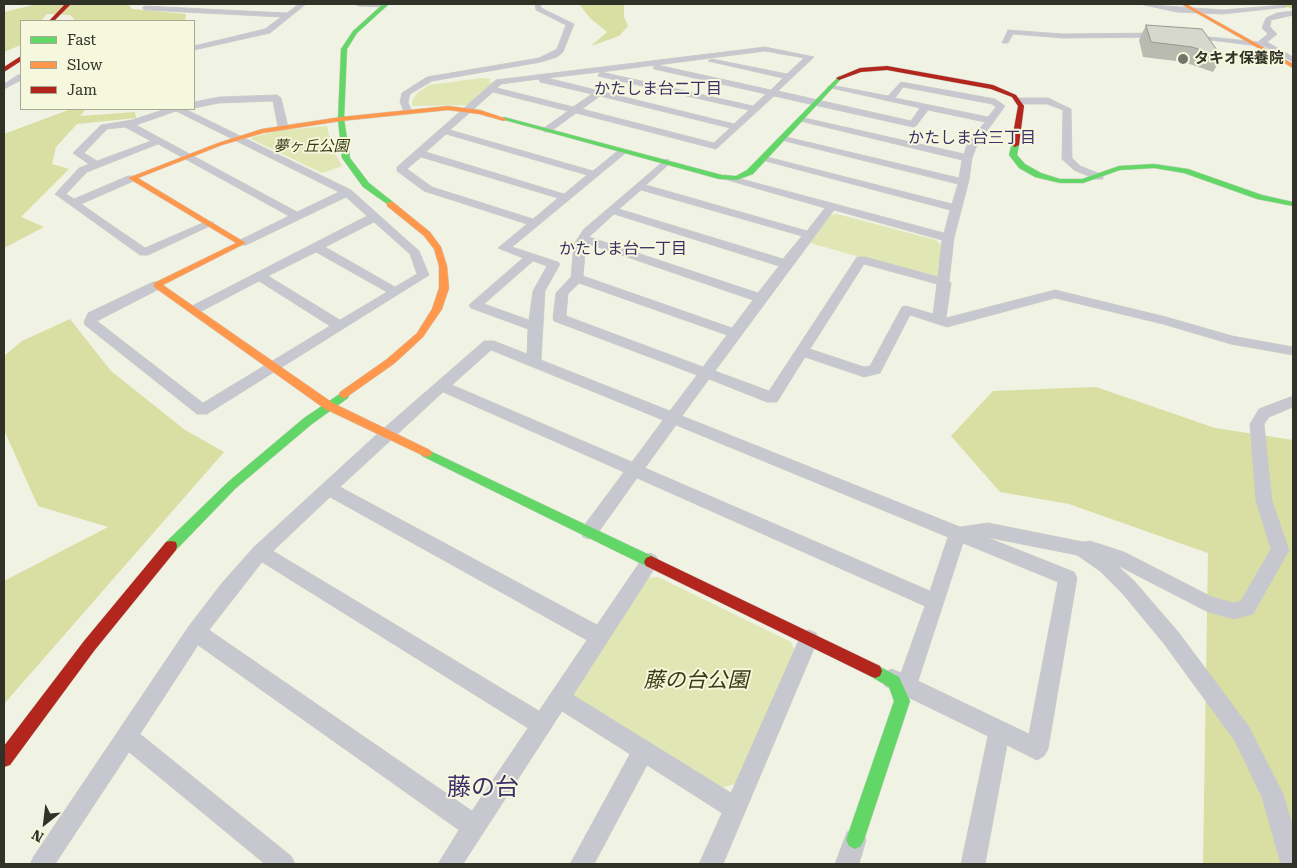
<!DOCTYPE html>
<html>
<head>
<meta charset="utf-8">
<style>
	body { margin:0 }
	#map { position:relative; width:1297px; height:868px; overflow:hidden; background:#f0f2e3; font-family:"Roboto Serif",serif }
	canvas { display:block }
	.frame { position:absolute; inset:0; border:5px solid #313227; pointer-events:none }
	.legend { position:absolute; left:20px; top:20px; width:175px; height:90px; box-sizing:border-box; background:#f5f8dd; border:1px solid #a7a994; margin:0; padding:6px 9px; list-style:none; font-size:15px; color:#313227 }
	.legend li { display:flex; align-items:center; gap:10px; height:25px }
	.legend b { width:25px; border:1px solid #a7a994 }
	.north { position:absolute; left:20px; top:798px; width:50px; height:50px; -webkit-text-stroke:4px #f5f8dd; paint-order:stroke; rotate:209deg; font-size:14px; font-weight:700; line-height:20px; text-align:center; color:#313227 }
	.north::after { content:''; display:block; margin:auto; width:18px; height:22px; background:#313227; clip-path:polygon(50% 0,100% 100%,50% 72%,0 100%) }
</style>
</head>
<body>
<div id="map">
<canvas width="1297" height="868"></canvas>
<div class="frame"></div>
<ul class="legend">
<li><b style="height:6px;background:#63d668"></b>Fast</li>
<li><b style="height:6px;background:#ff974d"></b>Slow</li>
<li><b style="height:6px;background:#b3261e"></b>Jam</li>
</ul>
<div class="north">N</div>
</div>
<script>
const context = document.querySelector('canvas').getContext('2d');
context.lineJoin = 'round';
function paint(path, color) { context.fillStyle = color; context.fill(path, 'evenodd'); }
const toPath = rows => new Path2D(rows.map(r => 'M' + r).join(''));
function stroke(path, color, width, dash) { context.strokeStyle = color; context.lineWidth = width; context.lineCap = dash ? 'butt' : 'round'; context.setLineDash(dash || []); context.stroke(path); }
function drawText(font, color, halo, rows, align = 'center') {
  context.font = font + ' "Roboto Serif","Noto Sans JP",serif'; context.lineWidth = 4; context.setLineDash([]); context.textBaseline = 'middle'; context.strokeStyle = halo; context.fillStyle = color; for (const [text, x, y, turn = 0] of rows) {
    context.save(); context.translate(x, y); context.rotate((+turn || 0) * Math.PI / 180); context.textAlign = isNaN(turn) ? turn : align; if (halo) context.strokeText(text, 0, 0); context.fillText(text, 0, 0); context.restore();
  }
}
paint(toPath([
	[481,78,491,79,488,82,494,82,469,105,412,106,412,101,417,93,429,85],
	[327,126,332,148,342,166,322,173,251,139,253,137,282,130],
	[837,214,936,240,941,245,940,276,932,277,810,243,830,215],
	[658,577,791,642,795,651,735,784,720,788,570,697,648,578]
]), '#e1e6b5');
paint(toPath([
	[38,4,128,4,132,9,186,14,185,21,76,21,70,15,47,14,41,21,21,21,21,45,4,52,4,12],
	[579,4,624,4,624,17,628,26,619,36,591,46,607,32,590,18],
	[71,109,86,109,80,116,135,112,136,118,77,124,56,147,52,164,69,169,21,217,44,227,4,248,4,134],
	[70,319,111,371,185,430,224,452,4,704,4,581,108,527,38,506,4,430,4,356,22,341],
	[1096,387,1215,428,1293,440,1293,864,1203,864,1208,553,1069,504,1000,492,951,436,993,391]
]), '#d9dea2');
paint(toPath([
	[1283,4,1293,4,1293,9,1285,6,1283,4]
]), '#ced58c');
const street = toPath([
	[299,4,306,4,270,33,194,50,194,46,265,29,281,17,145,10,142,8,145,6,287,13,299,4],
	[355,4,388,4,388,5,385,7,358,6,355,4],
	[535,4,541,4,541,8,574,24,563,52,557,57,541,62,432,81,410,94,408,102,412,112,405,114,400,102,402,93,427,77,539,58,557,49,566,25,536,10,535,4],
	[1139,4,1223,10,1284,5,1287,7,1223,14,1177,12,1139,4],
	[1293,11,1293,15,1271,20,1270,27,1277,34,1267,42,1293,57,1293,62,1266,47,1186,37,1190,35,1258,42,1268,34,1262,28,1266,18,1277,13,1293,11],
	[1008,30,1063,34,1162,33,1166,35,1162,37,1063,38,1013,34,1008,43,1002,43,1008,30],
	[765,47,814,57,778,91,911,121,920,108,827,87,831,85,888,96,901,82,995,99,1005,106,977,145,972,158,969,180,954,238,949,281,951,283,946,318,1055,290,1166,317,1232,336,1293,347,1293,355,1231,344,1163,324,1055,298,947,327,910,315,880,373,864,377,805,357,777,402,767,402,709,379,682,416,960,527,988,523,1083,542,1090,541,1124,552,1212,597,1234,603,1241,601,1271,549,1256,501,1250,424,1259,409,1293,396,1293,407,1269,417,1264,424,1272,501,1289,550,1253,614,1234,619,1208,612,1117,565,1135,582,1179,633,1249,727,1283,794,1293,827,1293,864,1281,864,1262,797,1235,741,1165,645,1123,594,1100,571,1077,555,986,537,1074,572,1077,578,1048,749,1044,756,1037,760,1007,745,985,864,961,864,988,736,885,686,882,679,885,672,892,669,901,673,925,606,637,478,595,537,589,539,583,537,581,532,583,527,624,472,443,392,340,487,597,625,644,556,650,553,656,556,659,561,656,566,573,695,731,793,802,633,809,630,816,633,818,639,723,864,699,864,722,813,647,765,594,864,570,864,630,754,562,711,463,864,438,864,459,830,198,645,140,734,291,856,295,864,265,864,129,752,55,864,30,864,34,856,189,626,222,583,254,547,375,436,484,341,494,341,527,354,528,329,471,308,469,305,523,258,498,248,527,224,424,191,397,171,397,167,496,80,765,47],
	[765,51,804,58,787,74,712,59,708,61,783,78,771,90,657,65,765,51],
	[656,65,653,67,654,69,766,94,753,106,601,72,656,65],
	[600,72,598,76,749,110,734,124,547,78,600,72],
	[539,79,540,82,592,94,573,107,497,88,501,84,539,79],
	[903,87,992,104,996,107,988,117,895,98,903,87],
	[493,92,568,111,544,128,544,132,550,132,576,113,716,149,774,96,913,127,916,126,928,110,985,122,967,145,964,154,800,117,796,120,962,160,959,178,782,136,777,139,958,184,952,204,763,156,758,159,950,210,944,233,726,175,717,177,825,208,807,231,646,185,669,164,669,160,666,159,584,229,574,244,571,277,556,293,553,318,554,321,697,375,670,411,541,360,545,291,560,264,558,262,512,247,628,151,620,149,593,171,450,130,493,92],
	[600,96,730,128,714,143,582,109,600,96],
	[446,134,587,175,564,194,426,152,446,134],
	[421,157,558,198,533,219,432,187,407,169,421,157],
	[641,190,802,236,783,259,619,209,641,190],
	[834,210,942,240,938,277,865,257,857,257,769,391,715,371,834,210],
	[614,214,779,266,758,293,589,237,614,214],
	[586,243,753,300,732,328,583,276,586,243],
	[533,261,547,266,533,291,529,320,484,304,533,261],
	[864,264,937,284,933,314,906,306,902,307,870,366,864,367,810,349,864,264],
	[579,283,727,335,703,367,566,316,568,294,579,283],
	[491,350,663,420,632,462,452,385,491,350],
	[676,425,948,537,930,591,645,468,676,425],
	[330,497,587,640,539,711,273,551,330,497],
	[963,543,1058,582,1029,734,918,681,963,543],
	[262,562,528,728,472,811,209,630,262,562],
	[18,75,21,75,21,80,4,89,4,84,18,75],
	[277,95,281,98,288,127,283,130,278,127,273,101,219,103,194,108,194,102,219,97,277,95],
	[1048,98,1071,109,1072,158,1080,166,1103,175,1103,179,1095,179,1074,170,1062,159,1063,110,1047,104,1019,104,1015,101,1019,98,1048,98],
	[166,109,185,109,351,190,419,251,429,275,207,414,197,414,85,325,84,322,88,313,153,282,161,282,163,285,161,288,97,321,203,403,330,326,259,281,198,313,190,313,188,310,190,307,367,216,346,197,246,245,238,245,238,241,289,216,158,144,87,172,66,194,74,199,128,176,136,176,136,180,81,204,145,248,205,222,213,222,214,224,148,255,140,255,55,194,79,168,89,164,73,153,101,125,132,120,166,109],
	[176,111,339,192,297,212,136,125,176,111],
	[125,127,151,141,97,161,84,153,107,129,125,127],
	[374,222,410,254,417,274,395,287,325,247,374,222],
	[316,252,387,292,340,320,268,276,316,252],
	[855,829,863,832,866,840,859,864,835,864,847,832,855,829]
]);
const fast = toPath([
	[383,4,389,4,357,33,347,49,344,119,350,158,369,183,393,202,394,204,390,206,363,187,342,158,338,119,341,49,353,31,383,4],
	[839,76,842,78,841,79,753,174,737,180,719,179,501,119,504,117,722,175,736,176,747,170,839,76],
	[1012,143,1019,145,1017,155,1025,164,1041,173,1060,179,1082,179,1119,166,1154,164,1188,169,1262,195,1293,202,1293,206,1257,199,1184,173,1154,168,1120,170,1083,183,1060,183,1035,177,1019,168,1009,155,1012,143],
	[344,391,349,395,348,398,312,424,236,488,176,550,171,551,166,550,165,546,166,542,228,482,304,418,344,391],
	[426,449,656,558,658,562,656,566,651,568,646,566,422,456,420,453,422,450,426,449],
	[875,664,899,677,910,701,864,840,861,846,855,849,849,846,846,840,894,701,889,687,870,676,868,671,870,666,875,664]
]);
const slow = toPath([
	[1181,4,1186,4,1293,64,1293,68,1181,4],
	[448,106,480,110,507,119,504,121,479,114,448,110,341,121,263,133,222,145,138,178,246,243,163,285,333,403,430,450,432,453,430,456,426,457,325,409,154,287,154,283,236,243,128,178,218,143,262,129,341,117,448,106],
	[387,202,393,202,430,232,441,247,447,266,449,288,442,309,423,337,395,363,344,399,339,395,340,392,387,359,417,333,432,309,439,288,439,266,434,249,424,236,387,206,387,202]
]);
const jam = toPath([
	[65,4,71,4,54,21,49,21,65,4],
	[21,56,21,61,4,72,4,67,21,56],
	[887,66,993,85,1016,95,1024,106,1019,145,1015,147,1011,145,1018,106,1012,97,991,89,887,70,861,72,839,80,836,78,860,68,887,66],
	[171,541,176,542,177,546,176,550,94,651,10,765,4,767,4,746,84,641,166,542,171,541],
	[651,556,880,666,882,671,880,676,875,678,870,676,646,566,644,562,646,558,651,556]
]);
stroke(street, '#cdcec3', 1);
stroke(fast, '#cdcec3', 1);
stroke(slow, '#cdcec3', 1);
stroke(jam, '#cdcec3', 1);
paint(street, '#c7c7cf');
paint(fast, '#63d668');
paint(slow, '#ff974d');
paint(jam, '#b3261e');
paint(toPath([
	[1146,25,1222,57,1213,72,1184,62,1143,57,1139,40]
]), '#b9bab0');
const building = toPath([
	[1146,25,1202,29,1222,57,1192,47,1151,42,1146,25]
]);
paint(building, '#d7d8cd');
stroke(building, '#969790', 1);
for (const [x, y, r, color] of [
	[1183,59,6,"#747569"]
]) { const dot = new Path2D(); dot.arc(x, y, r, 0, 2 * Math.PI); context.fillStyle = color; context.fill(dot); stroke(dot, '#f5f8dd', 2); }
drawText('bold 15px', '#313227', '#f5f8dd', [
	["タキオ保養院",1194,59]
], 'left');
drawText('italic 15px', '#373a11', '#f5f8dd', [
	["夢ヶ丘公園",311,147]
]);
drawText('16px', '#3b2e6a', '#f5f8dd', [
	["かたしま台二丁目",658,89],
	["かたしま台三丁目",972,138],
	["かたしま台一丁目",623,249]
]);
drawText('italic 21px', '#373a11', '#f5f8dd', [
	["藤の台公園",696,681]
]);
drawText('24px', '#3b2e6a', '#f5f8dd', [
	["藤の台",483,788]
]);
</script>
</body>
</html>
